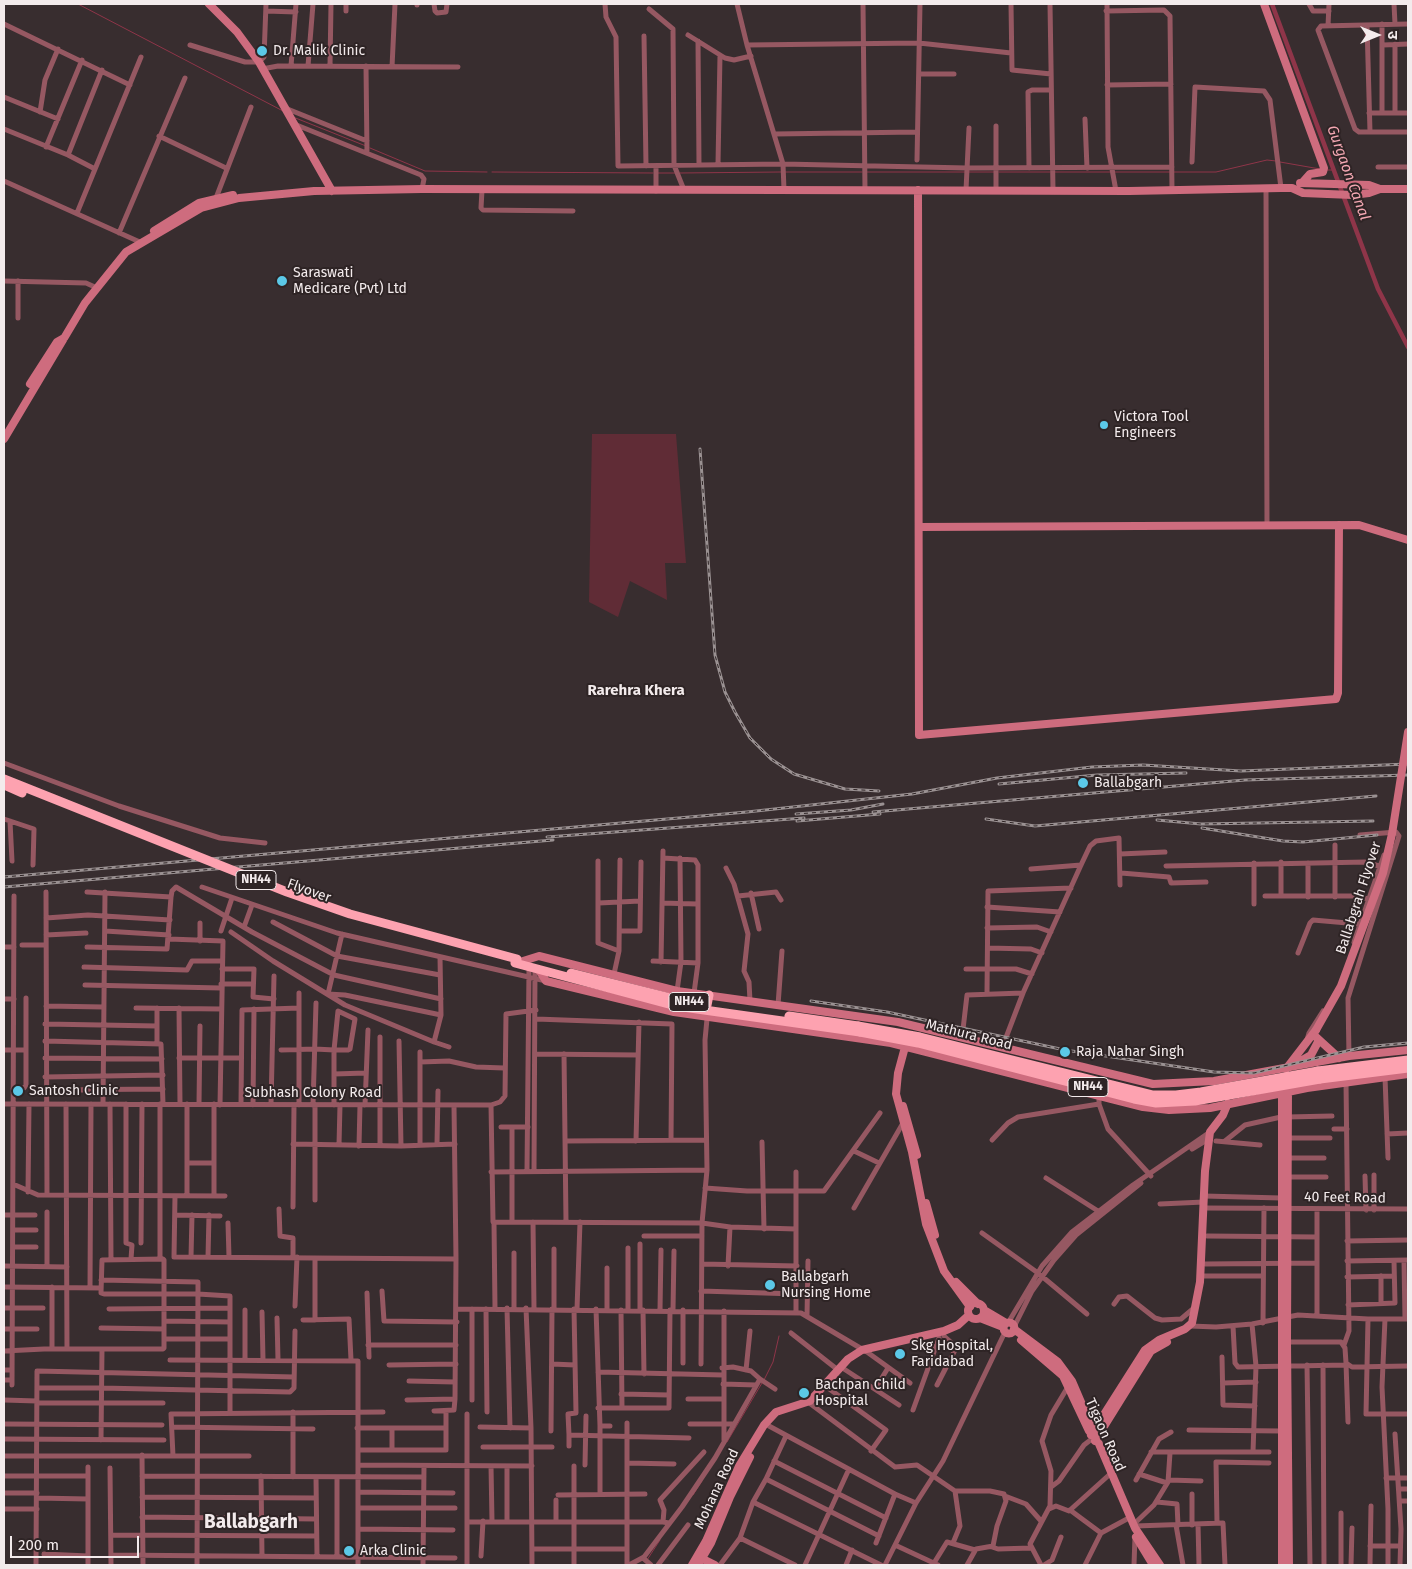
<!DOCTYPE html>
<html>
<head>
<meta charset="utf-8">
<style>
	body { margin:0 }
	#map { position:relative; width:1412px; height:1569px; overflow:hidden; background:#382d2f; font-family:"Fira Sans","Noto Sans Devanagari",sans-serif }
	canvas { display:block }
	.frame { position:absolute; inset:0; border:5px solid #f3ebec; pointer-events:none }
	.north { position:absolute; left:1352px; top:10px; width:50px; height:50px; -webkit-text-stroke:4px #2e2425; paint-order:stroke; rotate:90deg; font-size:14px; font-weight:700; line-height:20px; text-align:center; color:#f3ebec }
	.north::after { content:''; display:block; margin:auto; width:18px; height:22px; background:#f3ebec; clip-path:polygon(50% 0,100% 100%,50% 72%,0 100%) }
	.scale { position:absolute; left:10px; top:1536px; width:129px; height:22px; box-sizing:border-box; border:2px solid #f3ebec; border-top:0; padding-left:6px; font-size:15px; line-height:18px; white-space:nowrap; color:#f3ebec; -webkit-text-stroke:4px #2e2425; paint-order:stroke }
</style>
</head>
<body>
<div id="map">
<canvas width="1412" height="1569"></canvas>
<div class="frame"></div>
<div class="north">उ</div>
<div class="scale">200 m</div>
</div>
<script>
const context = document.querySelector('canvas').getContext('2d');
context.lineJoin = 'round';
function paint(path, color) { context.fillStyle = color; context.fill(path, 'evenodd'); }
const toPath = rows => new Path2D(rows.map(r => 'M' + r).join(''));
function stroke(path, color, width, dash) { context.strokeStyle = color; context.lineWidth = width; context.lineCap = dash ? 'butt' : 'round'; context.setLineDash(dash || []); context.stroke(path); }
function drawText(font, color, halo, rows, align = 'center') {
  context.font = font + ' "Fira Sans",sans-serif'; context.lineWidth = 4; context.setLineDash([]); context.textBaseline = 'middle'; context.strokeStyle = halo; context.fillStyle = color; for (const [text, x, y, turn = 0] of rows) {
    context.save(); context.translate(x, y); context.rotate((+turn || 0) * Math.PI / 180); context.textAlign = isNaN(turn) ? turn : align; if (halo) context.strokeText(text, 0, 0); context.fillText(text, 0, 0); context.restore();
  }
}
paint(toPath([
	[592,434,676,434,686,563,665,563,667,600,630,581,618,617,589,602]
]), '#602c36');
stroke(toPath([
	[78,4,283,111],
	[293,117,366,146],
	[370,148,425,171,487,172],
	[1280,162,1320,169],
	[1326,170,1333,170],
	[492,172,653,173],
	[785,172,862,172],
	[866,172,965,172],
	[969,172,995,172],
	[999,172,1050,172],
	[1054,172,1110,172],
	[1114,172,1170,172],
	[1174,172,1216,172,1267,160,1276,161],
	[657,173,676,173],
	[680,173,781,172],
	[764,1380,773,1362,779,1336],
	[727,1442,762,1383],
	[693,1495,702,1481],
	[647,1560,660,1540]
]), '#8f3549', 1);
stroke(toPath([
	[1272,4,1378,289,1408,347]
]), '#8f3549', 4.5);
stroke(toPath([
	[434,4,435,11,437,13,446,12,447,4],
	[605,4,606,17,616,37,618,166,783,164,967,168,1172,167],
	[737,4,747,45,783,164,784,190],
	[863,4,865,190],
	[1011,4,1012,70,1051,74],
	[1050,4,1053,190],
	[1107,4,1108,147,1116,191],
	[1309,4,1313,11,1329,11],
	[1394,4,1395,24],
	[417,5,417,4],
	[649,9,673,29,674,165,684,190],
	[266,11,296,12],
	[346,11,346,4],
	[1106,11,1164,10,1170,16,1172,190],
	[4,24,130,85],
	[1408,24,1321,26,1318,30,1355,129,1359,132,1408,132],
	[1367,25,1370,132],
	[1328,26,1329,4],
	[688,35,725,58,734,60,751,56],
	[644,36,646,166],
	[698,41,699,165],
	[1395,44,1395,113],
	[190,45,245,62,259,62,264,57,266,4],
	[747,45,919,43,1011,53],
	[1383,45,1408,44],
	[291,66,296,4],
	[308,66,313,4],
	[330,66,331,4],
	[366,66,367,153],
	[392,67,395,4],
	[262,69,278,66,458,67],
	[919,74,954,74],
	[1107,85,1171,84],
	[4,97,58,119],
	[285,108,367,141],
	[40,112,45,80,58,49],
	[1369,113,1408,113],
	[1382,113,1382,24],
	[1085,119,1087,168],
	[294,124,421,175,424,179,422,189],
	[4,129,68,155,95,169],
	[774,134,917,132],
	[159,136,226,168],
	[46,147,82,60],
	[68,155,102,70],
	[917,160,920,4],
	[1192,162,1195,87,1264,91,1270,100,1281,188],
	[718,164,720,55],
	[1378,167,1408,167],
	[1029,168,1028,92,1032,90,1051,90],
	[4,181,142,243],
	[1266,189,1267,526],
	[482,190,481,208,483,210,573,211],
	[966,190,969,128],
	[996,190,996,126],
	[656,191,656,166],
	[216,198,251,107],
	[77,213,141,57],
	[119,233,185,78],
	[4,281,86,283,97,288],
	[18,318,18,281],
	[4,763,119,806,220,838,265,843],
	[4,819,34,829,33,865],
	[10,821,12,861],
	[1335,845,1335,897],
	[1120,854,1165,852],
	[663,858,695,860,698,865,698,963,694,993],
	[598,861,598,943,619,951,614,974],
	[1281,862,1281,896],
	[1254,863,1254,904],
	[1166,866,1366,862,1382,867],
	[726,868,734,884,748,934,744,971,749,982,750,1001],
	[1031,869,1081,865],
	[1121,873,1169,877,1171,883,1206,882],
	[202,887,337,933,546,981],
	[46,892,47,1195],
	[87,892,171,897],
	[751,893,759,929],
	[738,896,776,892,781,900],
	[1265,896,1353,896,1369,899],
	[1308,897,1308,863],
	[599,903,640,901],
	[662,903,697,904],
	[987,907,1060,912],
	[46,918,88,915,170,920],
	[273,922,337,956,440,975],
	[244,927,252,905],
	[987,928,1037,927,1051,932],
	[105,931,169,935],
	[221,931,232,898],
	[620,931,640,931,641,862],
	[231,932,273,961,345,1005,434,1042,441,1015,440,957],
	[342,934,328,994,345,995,441,1015],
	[46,935,86,933],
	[169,939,223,941,220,1105],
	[200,941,200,923],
	[1354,942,1384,855],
	[22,945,46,945],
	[4,947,14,947],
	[87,947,167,949,171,897,172,891,176,887,252,932,334,975,441,999],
	[988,948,1031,949,1042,953],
	[619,951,620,860],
	[1298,953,1310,923,1313,920,1359,924],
	[653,961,698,963],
	[661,962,663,851],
	[84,967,187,970,192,961,222,961],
	[222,969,254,969,253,997,274,999],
	[966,969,1016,969,1032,974],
	[221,984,253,984],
	[85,985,221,988],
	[677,991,681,962,680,858],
	[987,992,988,891,1071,888],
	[4,999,14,999],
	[778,1005,782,951],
	[46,1006,104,1007],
	[136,1008,221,1009],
	[157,1008,157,1043],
	[179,1008,180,1104],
	[536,1019,672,1024,671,1140],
	[45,1024,157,1026],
	[380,1037,380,1145],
	[962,1038,967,995,1023,993],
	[1307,1040,1309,1033,1323,1011],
	[45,1041,161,1044,163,1104],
	[399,1041,401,1146],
	[434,1042,449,1047],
	[1002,1048,1023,993,1081,865,1090,846,1096,841,1119,838,1120,885],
	[4,1050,25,1050],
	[281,1050,315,1049,334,1050,348,1050,350,1049,355,1019,338,1011,334,1050,334,1105],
	[535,1054,638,1055],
	[564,1054,566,1222],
	[1349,1056,1348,998,1399,836,1396,832,1360,835],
	[45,1058,162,1059],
	[179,1058,241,1058],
	[420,1062,449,1061,476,1067,504,1068],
	[334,1074,366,1073],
	[45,1077,163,1075],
	[1385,1077,1388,1158],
	[13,1089,24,1088,26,1085,26,998],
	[45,1090,163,1089],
	[1099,1093,1099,1104,1108,1129,1151,1176],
	[4,1104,491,1105,500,1102,505,1096,506,1014,536,1010],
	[66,1104,67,1349],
	[103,1104,105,892],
	[110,1104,111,1259],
	[126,1104,126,1243,132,1245,131,1259],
	[160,1104,160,1259],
	[187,1104,187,1196],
	[199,1104,200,1026],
	[241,1104,242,1010,299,1008],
	[271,1104,274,976],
	[253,1105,254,1009],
	[299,1105,299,993],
	[313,1105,316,1003],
	[365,1105,368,1030],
	[491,1105,493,1222,702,1223,730,1227],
	[1287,1117,1332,1116],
	[501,1127,528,1127],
	[512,1127,512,1222],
	[1334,1129,1347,1129],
	[1387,1134,1408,1133],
	[1287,1138,1330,1138],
	[992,1140,1008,1123,1018,1117,1099,1104],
	[565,1141,706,1140],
	[636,1141,639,1022],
	[1216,1141,1260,1145],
	[1225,1141,1245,1125,1281,1117],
	[762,1142,764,1229],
	[293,1144,401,1146,455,1144],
	[420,1144,420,1052],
	[437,1144,438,1091],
	[339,1145,340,1105],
	[359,1146,360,1105],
	[1192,1149,1210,1138],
	[854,1151,879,1163],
	[1287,1158,1324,1158],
	[187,1163,214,1163],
	[527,1171,529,968],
	[534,1171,535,969],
	[491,1172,707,1170],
	[796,1172,796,1312],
	[1374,1175,1374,1210],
	[1365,1176,1366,1210],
	[1287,1177,1326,1177],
	[1046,1178,1098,1211],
	[13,1184,38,1195,225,1196],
	[705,1188,747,1191,824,1191,880,1113],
	[28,1192,29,1104],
	[175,1196,174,1257,456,1259],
	[214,1196,214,1104],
	[1204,1196,1281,1198],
	[315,1200,315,1105],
	[1160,1204,1204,1202],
	[293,1207,294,1105],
	[854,1208,903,1123],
	[1203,1208,1408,1209],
	[279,1209,280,1236,293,1238,293,1257],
	[1317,1209,1317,1316],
	[4,1215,35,1215],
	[175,1215,220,1216],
	[533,1222,534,1308],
	[228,1223,229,1257],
	[494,1223,495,1308],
	[13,1230,36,1230],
	[982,1233,1038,1273,1087,1314],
	[644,1236,702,1236],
	[1207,1236,1317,1237],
	[1347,1241,1408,1240],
	[141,1243,142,1104],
	[13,1247,36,1247],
	[628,1248,628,1310],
	[554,1249,554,1309],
	[514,1253,514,1308],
	[191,1257,192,1215],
	[208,1257,209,1215],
	[1347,1261,1408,1260],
	[1404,1261,1405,1319],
	[702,1264,797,1266],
	[1205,1264,1317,1263],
	[4,1266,67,1267],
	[47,1266,47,1212],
	[728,1266,730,1227,796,1229],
	[1204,1276,1263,1276],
	[1347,1277,1394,1276],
	[101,1280,198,1282,197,1565],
	[4,1287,101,1288],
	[90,1288,91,1104],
	[382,1291,384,1321,457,1322],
	[701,1291,796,1294],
	[367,1293,369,1357],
	[1381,1303,1381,1276],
	[1114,1304,1119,1297,1127,1296,1155,1318,1162,1320,1181,1319,1194,1308],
	[1348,1305,1395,1303,1394,1261],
	[295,1306,297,1257],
	[4,1308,43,1308],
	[507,1308,510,1428],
	[526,1308,531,1428,532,1565],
	[109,1309,230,1308],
	[456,1309,801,1313,867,1352,910,1383],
	[486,1309,487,1412],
	[574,1309,576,1413,568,1414,569,1435,689,1438],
	[577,1309,580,1222],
	[596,1309,600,1426,600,1494],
	[607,1309,607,1268],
	[245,1310,245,1360],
	[621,1310,622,1408],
	[640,1310,640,1244],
	[643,1310,644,1374],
	[660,1310,661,1250],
	[673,1310,674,1251],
	[724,1311,724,1440],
	[262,1312,263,1360],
	[807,1316,808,1261],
	[277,1318,278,1360],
	[1368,1319,1366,1414,1408,1414],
	[1385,1319,1382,1387,1388,1509,1388,1565],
	[303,1320,349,1319,351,1360],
	[315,1320,315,1258],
	[164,1321,230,1322],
	[1008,1323,1042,1266,1072,1232,1133,1185,1210,1132],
	[1263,1323,1264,1208],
	[1252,1324,1256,1366,1253,1452],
	[1190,1326,1216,1327,1252,1324,1298,1315,1368,1319,1408,1319],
	[1233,1326,1235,1363,1238,1367,1346,1365],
	[1014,1327,1032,1291,1054,1260,1076,1235,1141,1183],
	[101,1328,164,1329],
	[4,1329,37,1329],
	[791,1333,838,1370],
	[164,1339,230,1339],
	[1286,1342,1341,1342,1345,1348,1346,1363,1352,1367,1408,1366],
	[368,1345,456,1345],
	[1344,1345,1349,1331,1346,1082],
	[52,1349,52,1287],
	[4,1351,44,1349,163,1349,164,1348,164,1260,163,1259,102,1260,101,1293,104,1294,198,1294,230,1296,230,1413],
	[1222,1357,1223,1405,1255,1406],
	[170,1360,358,1361,358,1565],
	[683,1363,683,1310],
	[1346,1363,1348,1422],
	[552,1364,575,1365],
	[701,1364,702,1223,707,1170,705,1040,707,1019],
	[389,1365,456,1364],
	[1307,1365,1310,1565],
	[1323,1365,1324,1565],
	[844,1369,899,1405],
	[4,1370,12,1370],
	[746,1370,750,1331],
	[598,1372,723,1375],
	[760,1379,775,1389],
	[4,1380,12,1380],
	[409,1381,455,1382],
	[1223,1383,1256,1382],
	[723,1384,756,1385],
	[12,1385,14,896],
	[937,1385,955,1350,955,1346,944,1336],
	[37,1388,101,1388,290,1392,294,1388,295,1331],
	[828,1388,886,1430,871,1451],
	[875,1389,888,1368],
	[621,1394,669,1395],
	[688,1399,724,1399],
	[4,1400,37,1401],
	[407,1400,455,1399],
	[472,1400,472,1309],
	[808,1402,895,1467,917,1465,955,1491,990,1491,1004,1494,1006,1501,997,1526,993,1546,976,1549,967,1565],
	[37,1403,163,1403],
	[598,1408,669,1408,670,1310],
	[913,1410,939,1338],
	[434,1411,454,1410,455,1399,456,1259,454,1106],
	[293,1412,293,1477],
	[627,1423,627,1565],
	[4,1424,162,1425],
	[690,1424,734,1424],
	[600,1426,610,1426],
	[769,1426,895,1494],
	[172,1427,313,1429],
	[480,1427,531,1428],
	[357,1428,446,1428],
	[392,1428,392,1450],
	[1189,1430,1281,1431],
	[551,1431,552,1309],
	[1395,1434,1401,1529,1400,1565],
	[4,1439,164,1440],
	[101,1440,102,1349],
	[569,1446,569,1435],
	[483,1447,552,1447],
	[358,1450,446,1450,446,1411],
	[1151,1452,1269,1452],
	[142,1455,143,1565],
	[4,1456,249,1456],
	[173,1456,171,1414,383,1412],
	[774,1461,886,1518],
	[627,1463,674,1464],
	[358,1465,532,1466],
	[585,1465,586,1416],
	[491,1466,492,1521],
	[574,1466,574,1565],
	[507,1467,507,1521],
	[110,1468,111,1565],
	[1139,1474,1167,1483],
	[4,1476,88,1476],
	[142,1476,424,1477],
	[261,1476,262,1556],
	[316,1477,317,1556],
	[337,1477,337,1556],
	[1386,1478,1408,1478],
	[766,1479,879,1536],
	[1136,1480,1159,1439,1171,1432],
	[1169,1480,1201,1481],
	[1051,1487,1059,1481,1084,1445,1093,1438],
	[1399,1489,1408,1489],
	[358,1492,453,1493],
	[4,1493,37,1493],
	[1192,1494,1192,1525],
	[558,1495,645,1494],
	[1005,1496,1026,1504,1041,1521],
	[142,1497,316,1498],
	[37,1498,88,1499],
	[556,1500,556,1522],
	[1400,1501,1408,1501],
	[753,1502,881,1565],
	[1157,1502,1177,1504,1178,1525],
	[358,1508,455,1508],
	[4,1509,37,1509],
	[1049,1509,1056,1506,1069,1511,1109,1475],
	[1070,1510,1101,1533],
	[1341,1513,1341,1565],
	[142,1517,316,1519],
	[467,1522,663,1522,669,1523],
	[663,1522,664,1510,660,1500,704,1452],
	[1217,1523,1216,1462,1269,1463],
	[1134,1524,1154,1505,1168,1482,1170,1453],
	[1198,1524,1199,1565],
	[1176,1525,1183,1565],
	[1135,1526,1223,1523,1225,1565],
	[358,1529,453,1530],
	[111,1535,316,1536],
	[740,1538,795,1565],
	[876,1543,895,1494,916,1503],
	[953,1543,960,1526,955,1491],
	[895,1545,938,1565],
	[1370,1546,1400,1546],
	[992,1547,998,1549,1031,1548],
	[532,1549,627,1549],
	[44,1554,88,1556],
	[111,1555,455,1558],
	[481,1556,483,1521],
	[643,1558,651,1565],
	[934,1563,947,1542,975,1550],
	[36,1565,37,1371,294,1377],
	[88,1565,88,1467],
	[423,1565,424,1466],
	[467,1565,467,1414],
	[629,1565,644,1557,682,1507,715,1458,760,1379,751,1371,733,1367,722,1368],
	[658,1565,688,1525],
	[720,1565,740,1538,753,1502,766,1479,786,1436],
	[805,1565,849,1469],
	[846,1565,852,1550],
	[885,1565,916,1503,943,1461,1005,1332],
	[1041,1565,1030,1544,1050,1506,1051,1471,1042,1441,1051,1415,1069,1385],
	[1044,1565,1052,1560,1061,1537],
	[1085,1565,1101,1533,1127,1519],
	[1134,1565,1135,1536],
	[1351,1565,1352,1528],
	[1370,1565,1371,1506]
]), '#965862', 5);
stroke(toPath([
	[209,4,237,32,259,62,332,191],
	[1264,4,1324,168,1323,172,1310,174,1302,183],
	[1300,183,1369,185,1380,189,1408,189],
	[918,190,919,735,1336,699,1338,693,1339,525],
	[154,231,199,203,233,195],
	[30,384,57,342,64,338],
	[4,439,85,303,126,252,201,208,239,198,314,191,422,189,1129,191,1281,188,1292,188,1303,193,1352,195,1369,193,1380,189],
	[919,527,1359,525,1408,540],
	[523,961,539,956,677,991,898,1022,1153,1084,1214,1081,1349,1056,1408,1050],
	[539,970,546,981,674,1012,891,1043,1143,1107,1169,1110,1210,1108,1307,1088,1408,1074],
	[1316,1037,1339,1058],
	[905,1047,898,1073,896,1094,912,1152,926,1224,944,1271,970,1307],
	[1299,1062,1311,1055,1319,1040],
	[1286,1069,1316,1030],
	[1288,1088,1287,1342,1289,1565],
	[903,1106,917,1155],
	[926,1203,935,1235],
	[956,1282,978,1304],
	'968 1311a8 8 0 1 1 16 0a8 8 0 1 1-16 0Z',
	[984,1310,1006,1323],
	[980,1318,1003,1327],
	'1003.5 1328a5.5 5.5 0 1 1 11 0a5.5 5.5 0 1 1-11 0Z',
	[1014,1329,1058,1362,1072,1381,1135,1528,1160,1565],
	[1021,1340,1063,1376,1089,1431],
	[1091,1435,1145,1350,1159,1340,1185,1329,1192,1323,1200,1282,1205,1171,1210,1132,1223,1115,1228,1103],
	[1095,1441,1151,1351,1167,1342],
	[1136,1537,1153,1565],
	[699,1557,715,1565],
	[692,1565,706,1541,739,1466,764,1425,776,1412,810,1401,848,1359,862,1350,944,1331,958,1325,969,1315],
	[698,1565,711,1543,730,1497,750,1457],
	[1282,1565,1282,1090]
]), '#ce6c7e', 8);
stroke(toPath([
	[515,963,676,1006,860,1032],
	[571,973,675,999],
	[707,1005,709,995],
	[789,1016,858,1026],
	[1318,1071,1408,1060],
	[1320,1079,1408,1068]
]), '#fda2b0', 9);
const rail = toPath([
	[700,449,715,655,725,692,735,712,750,738,771,759,794,774,845,789,879,791],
	[999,784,1097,775,1186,773],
	[873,812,1245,780,1408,775],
	[796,814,851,810,883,804],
	[986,819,1035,826,1376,796],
	[1157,820,1201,824,1373,821],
	[797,821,880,814],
	[1202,828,1283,841,1303,842,1377,835],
	[547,837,804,818],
	[4,877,747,812,912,794,997,778,1092,767,1143,765,1241,771,1408,764],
	[4,887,553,840],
	[811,1001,887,1012,1065,1050,1214,1072,1254,1073,1364,1047,1408,1043]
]);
stroke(rail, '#9a9192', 3);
stroke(rail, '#2e2425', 1, [4]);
stroke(toPath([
	[1316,1030,1341,986,1383,873,1392,834,1408,732]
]), '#ce6c7e', 8);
stroke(toPath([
	[4,779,287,892,350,914,517,959],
	[4,785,22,793],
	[858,1026,920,1037,1153,1095,1176,1095,1201,1092,1318,1071],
	[860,1032,918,1043,1134,1099,1156,1103,1195,1101,1320,1079]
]), '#fda2b0', 9);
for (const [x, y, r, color] of [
	[262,51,6,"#5bc8e7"],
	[282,281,6,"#5bc8e7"],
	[1104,425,5,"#5bc8e7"],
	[1083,783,6,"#5bc8e7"],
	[1065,1052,6,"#5bc8e7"],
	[18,1091,6,"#5bc8e7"],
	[770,1285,6,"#5bc8e7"],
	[900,1354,6,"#5bc8e7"],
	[804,1393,6,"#5bc8e7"],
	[349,1551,6,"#5bc8e7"]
]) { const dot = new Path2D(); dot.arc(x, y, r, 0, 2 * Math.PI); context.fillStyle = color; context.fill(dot); stroke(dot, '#2e2425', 2); }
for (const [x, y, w] of [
	[256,880,40],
	[689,1002,40],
	[1088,1087,40]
]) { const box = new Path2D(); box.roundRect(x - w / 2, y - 9.5, w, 19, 4); context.fillStyle = '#2e2425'; context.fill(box); stroke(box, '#f3ebec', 1); }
drawText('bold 12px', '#f3ebec', null, [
	["NH44",256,880],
	["NH44",689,1002],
	["NH44",1088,1087]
]);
drawText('14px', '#f3ebec', '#2e2425', [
	["Dr. Malik Clinic",273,51],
	["Saraswati",293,273],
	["Medicare (Pvt) Ltd",293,289],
	["Victora Tool",1114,417],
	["Engineers",1114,433],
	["Ballabgarh",1094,783],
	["Raja Nahar Singh",1076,1052],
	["Santosh Clinic",29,1091],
	["Ballabgarh",781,1277],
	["Nursing Home",781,1293],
	["Skg Hospital,",911,1346],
	["Faridabad",911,1362],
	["Bachpan Child",815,1385],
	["Hospital",815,1401],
	["Arka Clinic",360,1551]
], 'left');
drawText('14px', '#f3ebec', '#2e2425', [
	["Flyover",309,891,20],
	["Ballabgrah Flyover",1359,898,-72],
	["Mathura Road",969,1035,14],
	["Subhash Colony Road",313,1093],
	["40 Feet Road",1345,1198,1],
	["Tigaon Road",1105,1435,66],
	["Mohana Road",717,1489,-65]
]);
drawText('italic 15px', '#f3a7b2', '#2e2425', [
	["Gurgaon Canal",1348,173,70]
]);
drawText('bold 15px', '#f3ebec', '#2e2425', [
	["Rarehra Khera",636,691]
]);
drawText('bold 19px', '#f3ebec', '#2e2425', [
	["Ballabgarh",251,1523]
]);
</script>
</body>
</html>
